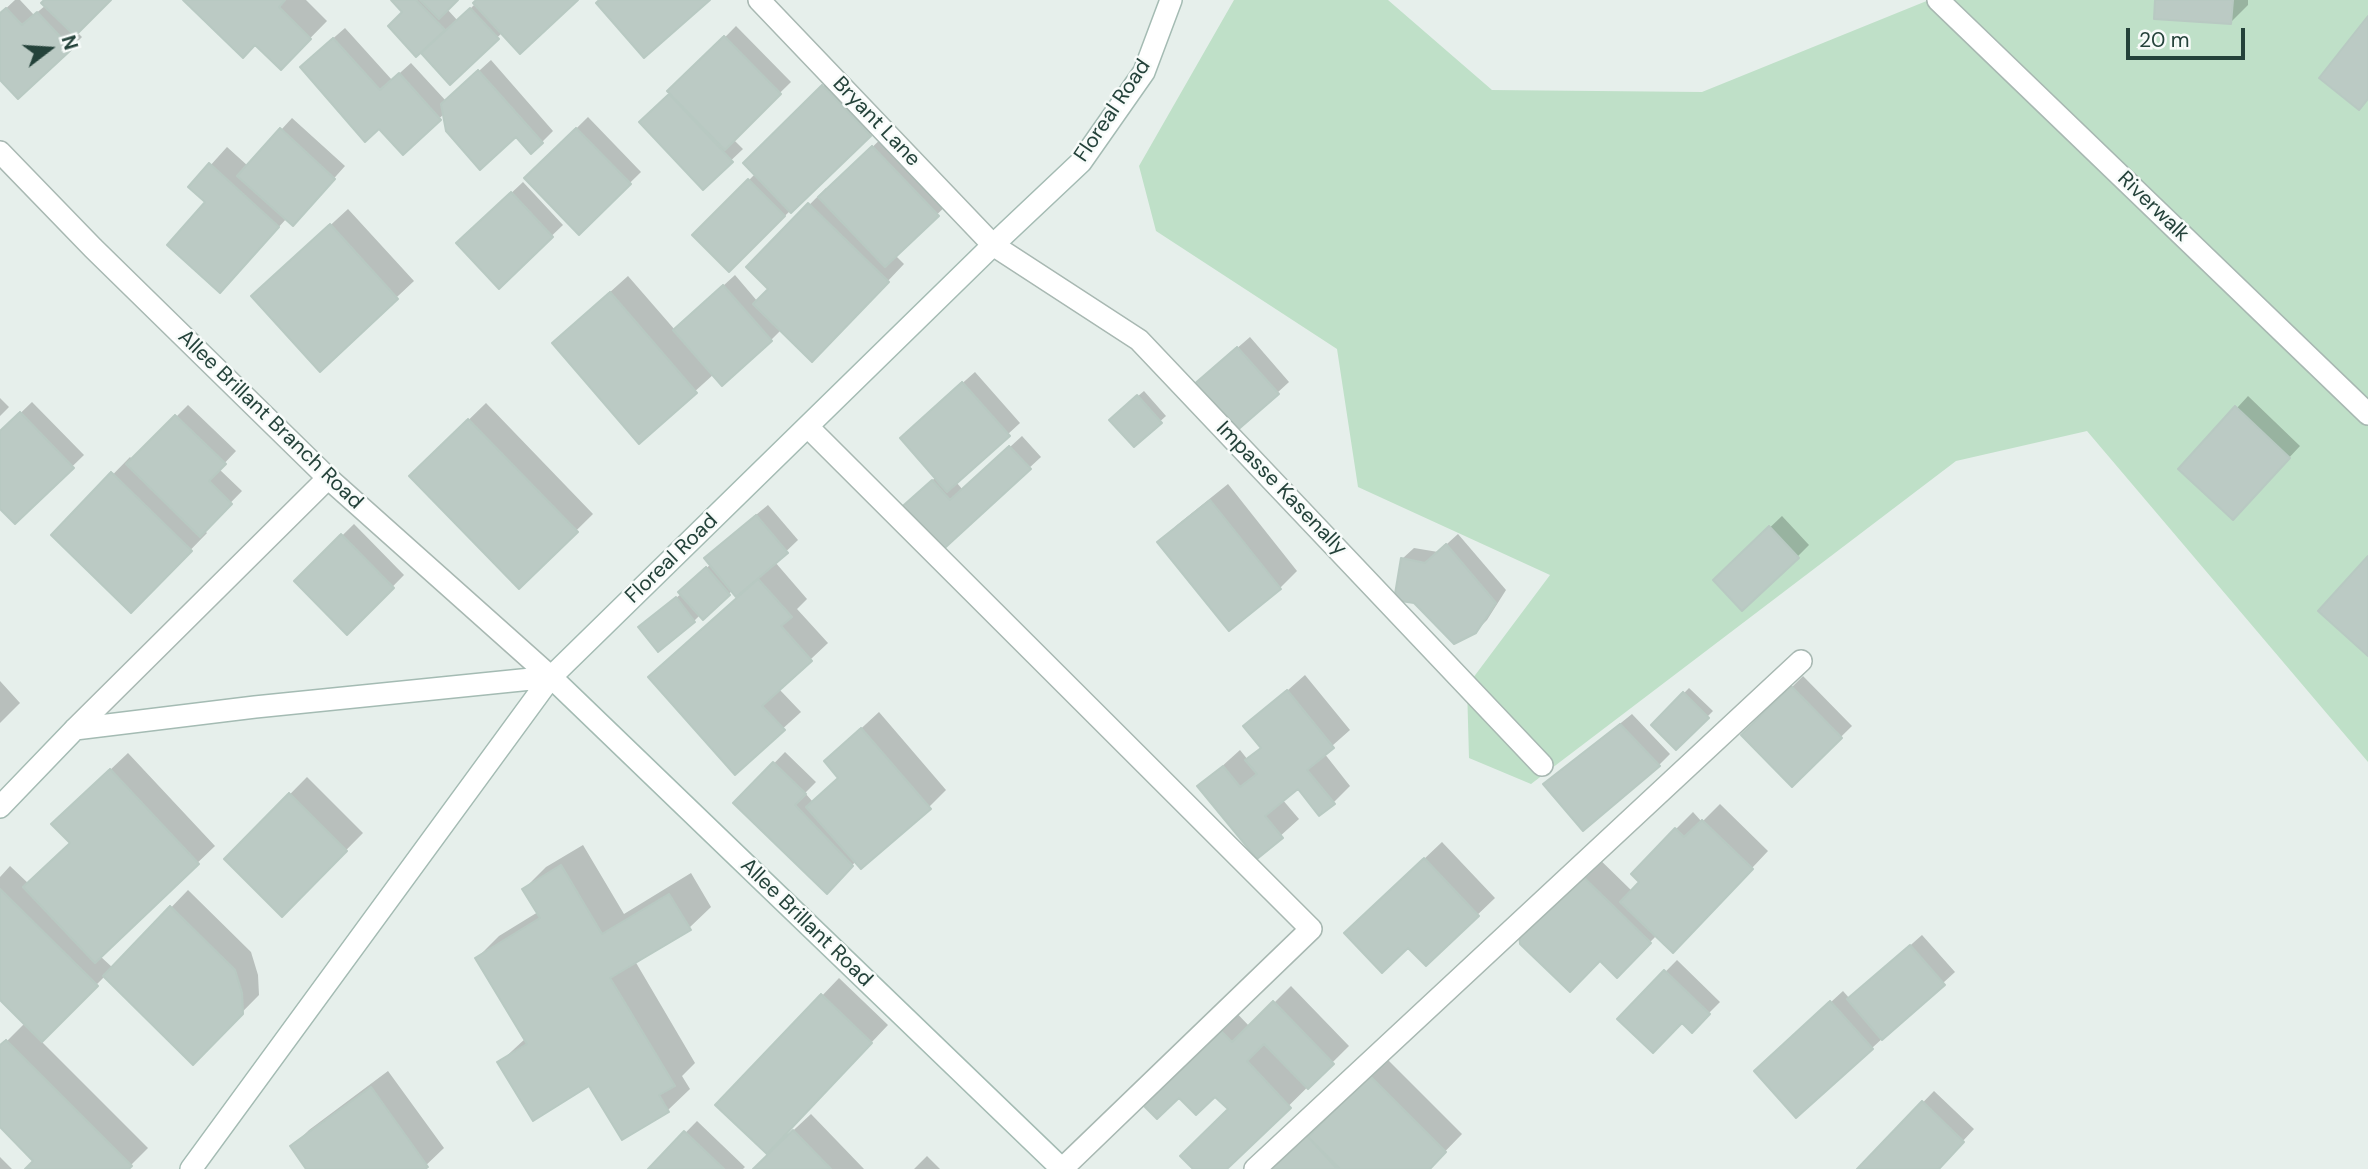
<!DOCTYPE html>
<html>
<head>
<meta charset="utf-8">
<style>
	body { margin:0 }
	#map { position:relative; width:2368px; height:1169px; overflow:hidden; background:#e6efeb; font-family:"DM Sans",sans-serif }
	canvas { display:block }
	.north { position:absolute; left:14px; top:14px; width:70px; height:70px; -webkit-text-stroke:5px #f7fbf9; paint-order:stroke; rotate:73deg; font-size:19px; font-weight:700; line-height:28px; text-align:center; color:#24423a }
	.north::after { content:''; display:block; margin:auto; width:24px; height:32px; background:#24423a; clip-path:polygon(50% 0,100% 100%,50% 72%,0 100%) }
	.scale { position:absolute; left:2126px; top:28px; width:119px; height:32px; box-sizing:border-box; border:4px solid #24423a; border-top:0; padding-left:9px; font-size:21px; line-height:24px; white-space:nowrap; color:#24423a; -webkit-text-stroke:5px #f7fbf9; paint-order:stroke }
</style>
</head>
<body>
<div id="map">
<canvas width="2368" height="1169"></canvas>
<div class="north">N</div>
<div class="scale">20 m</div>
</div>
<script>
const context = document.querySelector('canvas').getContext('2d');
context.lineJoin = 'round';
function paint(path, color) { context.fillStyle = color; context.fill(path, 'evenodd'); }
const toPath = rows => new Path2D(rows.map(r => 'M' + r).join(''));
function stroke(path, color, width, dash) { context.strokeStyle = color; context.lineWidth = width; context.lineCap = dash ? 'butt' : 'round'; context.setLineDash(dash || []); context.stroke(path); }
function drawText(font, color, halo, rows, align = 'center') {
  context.font = font + ' "DM Sans",sans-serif'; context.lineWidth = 5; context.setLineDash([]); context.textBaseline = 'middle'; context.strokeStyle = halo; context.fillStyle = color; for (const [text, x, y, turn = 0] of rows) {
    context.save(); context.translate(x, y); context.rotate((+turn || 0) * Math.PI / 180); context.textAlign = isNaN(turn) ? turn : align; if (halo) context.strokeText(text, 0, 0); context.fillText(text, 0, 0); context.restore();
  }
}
paint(toPath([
	[1234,0,1388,0,1492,90,1702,92,1929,0,2368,0,2368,762,2087,431,1956,461,1531,784,1469,758,1467,686,1550,575,1358,487,1337,349,1156,231,1139,166]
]), '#bfe0c8');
paint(toPath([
	[15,0,20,0,34,15,46,5,46,0,108,0,77,32,82,37,71,48,0,77,0,14],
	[185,0,306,0,327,21,281,68,255,43],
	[394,0,455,0,447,9,458,21,479,0,575,0,503,32,450,82,421,50,405,12],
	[2157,0,2248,0,2248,5,2231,22],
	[736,26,791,82,733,139,743,149,703,187,642,122],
	[345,28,392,80,411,63,446,101,491,60,553,131,542,142,444,114,403,152,313,56],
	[840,70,886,118,729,270,695,235,755,174,745,163],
	[588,117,641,172,579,233,526,178],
	[292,118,345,166,304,212,287,218,236,274,208,202,191,187,227,147,248,166],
	[890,130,954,198,895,255,904,264,829,343,781,330,771,340,714,374,639,442,571,327,628,276,675,330,735,275,758,302,771,289,748,267,826,188,828,190],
	[523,182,563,225,499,286,470,232],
	[348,209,414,281,320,369,271,280],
	[1250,337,1289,382,1277,393,1206,375],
	[975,372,1020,423,956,482,963,490,1022,436,1041,457,936,554,910,501,936,477,913,427],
	[1144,391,1166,416,1134,445,1117,414],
	[2248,396,2300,446,2244,506,2237,408],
	[0,398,9,407,0,416],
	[32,402,84,455,15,522,0,506,0,433],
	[486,403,593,514,519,587,411,476],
	[188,405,236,451,219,469,242,491,204,530,207,533,131,611,54,535,130,457,133,460],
	[1228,484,1297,571,1280,588,1229,628,1160,542,1177,525],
	[768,505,798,540,775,562,807,599,797,609,828,643,779,689,801,712,735,772,751,586,749,583,733,590,703,618,700,615,694,621,646,622,681,594,680,592,711,564,717,547],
	[1782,516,1809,545,1797,557,1715,580],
	[354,524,404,575,347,633,296,581],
	[1458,534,1506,590,1487,620,1475,632,1402,559,1414,548,1438,552],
	[1305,675,1350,730,1324,753,1350,786,1334,802,1298,787,1282,799,1299,819,1257,857,1199,787,1240,750,1248,760,1262,746,1246,727],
	[1803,676,1852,726,1792,785,1744,735],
	[0,681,20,703,0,723],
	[1689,688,1713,711,1676,748,1653,725],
	[879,712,946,790,929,807,856,861,838,881,736,803,785,752,816,782,805,793,813,802,840,777,826,761],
	[1632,714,1670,754,1659,765,1545,784],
	[128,753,215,846,100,956,113,968,188,890,251,952,258,975,259,995,193,1062,105,976,41,1041,148,1148,127,1169,28,1169,36,1161,0,1125,0,1048,25,1023,0,997,0,877,10,866,29,884,72,843,71,807],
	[307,777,363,833,282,915,226,859],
	[1720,804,1768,851,1690,934,1657,935,1617,976,1600,959,1522,943,1590,850,1633,892,1676,829,1693,812,1702,822],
	[1442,842,1495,898,1426,964,1408,945,1364,916],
	[583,845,624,914,691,873,711,907,689,928,635,961,695,1063,682,1076,690,1089,668,1110,590,1084,499,1063,526,1038,477,958,499,936,538,912,524,889,546,867],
	[1922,935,1955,972,1872,1048,1768,1060,1843,991,1850,999],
	[1677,960,1720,1002,1692,1030,1682,1021,1619,1019],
	[839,978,888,1025,781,1138,783,1140,811,1114,864,1169,754,1169,770,1155,718,1105],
	[1291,986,1349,1046,1225,1169,1196,1169,1230,1109,1215,1094,1179,1095,1230,1006,1250,1027],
	[1387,1059,1462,1134,1428,1169,1257,1169,1319,1113,1326,1121],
	[388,1071,444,1148,422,1169,308,1169,292,1147,309,1130],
	[1934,1091,1974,1129,1937,1169,1859,1169],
	[697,1121,745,1167,743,1169,650,1169],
	[927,1156,940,1169,914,1169],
	[0,1157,12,1169,0,1169]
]), '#0003');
const building = toPath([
	[44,0,111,0,75,36,41,3,44,0],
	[183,0,285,0,279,7,311,39,281,70,255,45,243,58,183,0],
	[391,0,416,0,445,30,416,57,388,26,402,12,391,0],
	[420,0,458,0,439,19,420,0],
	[476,0,578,0,520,54,473,3,476,0],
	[599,0,710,0,644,58,596,3,599,0],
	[2155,0,2233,0,2231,24,2154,19,2155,0],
	[6,8,22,25,37,12,72,49,18,99,0,80,0,13,6,8],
	[470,8,499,39,450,85,421,53,470,8],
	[2368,16,2368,99,2359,110,2319,78,2368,16],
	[724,36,781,94,725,150,667,91,724,36],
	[333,38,380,90,399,73,441,120,403,155,379,129,365,142,300,67,333,38],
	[478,70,543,143,531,154,516,137,480,170,446,131,441,104,478,70],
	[822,85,871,136,791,213,743,163,822,85],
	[669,94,733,162,703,190,639,122,669,94],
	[280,128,335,179,293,226,237,176,280,128],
	[576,128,631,184,579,235,524,178,576,128],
	[872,146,939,216,885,267,818,197,872,146],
	[209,163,279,227,220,293,167,245,205,202,188,187,209,163],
	[748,179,785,216,729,272,692,235,748,179],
	[511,192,553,237,499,289,456,243,511,192],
	[808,203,889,282,812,362,753,304,768,289,746,267,808,203],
	[330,224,398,299,320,372,251,296,330,224],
	[723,285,772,341,722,386,673,330,723,285],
	[610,292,697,393,639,444,552,343,610,292],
	[1237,347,1279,394,1233,434,1192,386,1237,347],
	[962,382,1010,436,947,492,900,438,962,382],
	[1137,395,1162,423,1134,447,1109,420,1137,395],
	[2235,406,2290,458,2233,520,2178,469,2235,406],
	[20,412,74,468,15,524,0,509,0,431,20,412],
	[175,415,226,464,209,481,232,504,200,537,126,464,175,415],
	[468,419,578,532,519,589,409,476,468,419],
	[1009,446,1031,469,936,556,896,512,932,480,950,500,1009,446],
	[111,472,192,551,131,613,51,535,111,472],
	[1210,500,1281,589,1229,631,1157,542,1210,500],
	[756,515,788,553,736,597,704,558,756,515],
	[1769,526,1799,558,1742,611,1713,580,1769,526],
	[341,534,394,588,347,635,294,581,341,534],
	[1446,544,1496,603,1476,633,1454,644,1414,603,1394,600,1401,558,1425,563,1446,544],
	[2368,556,2368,656,2318,611,2368,556],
	[706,567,730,595,703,620,678,592,706,567],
	[758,579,792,617,781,626,812,661,762,706,785,730,735,775,648,677,758,579],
	[676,597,695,622,658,652,638,627,676,597],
	[1791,686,1842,738,1792,787,1741,735,1791,686],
	[1287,690,1334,748,1307,770,1335,804,1319,816,1298,789,1265,816,1283,838,1257,859,1197,786,1223,766,1240,787,1257,774,1245,760,1261,748,1243,726,1287,690],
	[1683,692,1709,718,1676,750,1651,725,1683,692],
	[1620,724,1660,766,1583,831,1543,784,1620,724],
	[861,728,931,809,861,869,806,807,838,778,824,761,861,728],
	[773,762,806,794,795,805,853,866,827,894,733,803,773,762],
	[110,769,199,864,95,963,23,887,70,843,51,824,110,769],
	[289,793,347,851,282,917,224,859,289,793],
	[1702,820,1753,869,1673,953,1620,902,1639,882,1631,874,1675,828,1684,837,1702,820],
	[1424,858,1479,916,1426,966,1408,948,1382,973,1344,933,1424,858],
	[561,865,602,934,669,894,691,930,610,978,675,1086,659,1095,669,1112,622,1140,589,1086,533,1121,497,1062,527,1044,475,958,540,918,522,889,561,865],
	[1572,866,1651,943,1617,978,1600,961,1570,992,1520,944,1518,921,1572,866],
	[0,889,98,986,42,1042,0,1000,0,889],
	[170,906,235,970,242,993,243,1014,193,1065,103,976,170,906],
	[1910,945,1945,985,1882,1040,1847,999,1910,945],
	[1664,970,1710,1014,1692,1033,1682,1023,1653,1053,1617,1019,1664,970],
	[821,994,872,1043,767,1154,715,1105,821,994],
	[1273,1001,1334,1064,1308,1089,1264,1044,1247,1061,1291,1108,1227,1169,1193,1169,1180,1156,1228,1109,1215,1097,1196,1115,1179,1098,1157,1119,1135,1097,1212,1022,1232,1042,1273,1001],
	[1830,1001,1873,1049,1796,1118,1754,1071,1830,1001],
	[6,1040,132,1166,129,1169,25,1169,33,1161,0,1127,0,1045,6,1040],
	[1369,1075,1446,1152,1430,1169,1340,1169,1308,1137,1369,1075],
	[371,1087,428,1167,425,1169,306,1169,290,1146,371,1087],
	[1922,1101,1964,1142,1939,1169,1857,1169,1922,1101],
	[1301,1129,1337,1169,1257,1169,1301,1129],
	[793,1130,831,1169,753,1169,793,1130],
	[684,1131,724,1169,648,1169,684,1131]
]);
paint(building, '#bbcac4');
stroke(building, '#b8c9c2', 2);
const minor = toPath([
	[759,0,993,245,1139,340,1542,765],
	[1938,0,2368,414],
	[808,427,1311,929,1062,1169],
	[75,729,328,478],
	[1255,1169,1801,661]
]);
const tertiary = toPath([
	[0,152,93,248,328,478,551,677]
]);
const secondary = toPath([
	[551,677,1062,1169],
	[0,807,75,729,255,707,551,677],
	[191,1169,551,677,993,245,1081,162,1144,72,1171,0]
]);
stroke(minor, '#a8b8b2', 24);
stroke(tertiary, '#a8b8b2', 24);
stroke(secondary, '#a4bbb3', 24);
stroke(minor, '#fff', 21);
stroke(tertiary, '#fff', 21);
stroke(secondary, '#fff', 21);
drawText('21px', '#24423a', '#f7fbf9', [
	["Floreal Road",1113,111,-56],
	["Bryant Lane",876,122,46],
	["Riverwalk",2153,207,44],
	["Allee Brillant Branch Road",270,420,44],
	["Impasse Kasenally",1281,489,46],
	["Floreal Road",672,559,-44],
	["Allee Brillant Road",806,923,44]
]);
</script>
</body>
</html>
